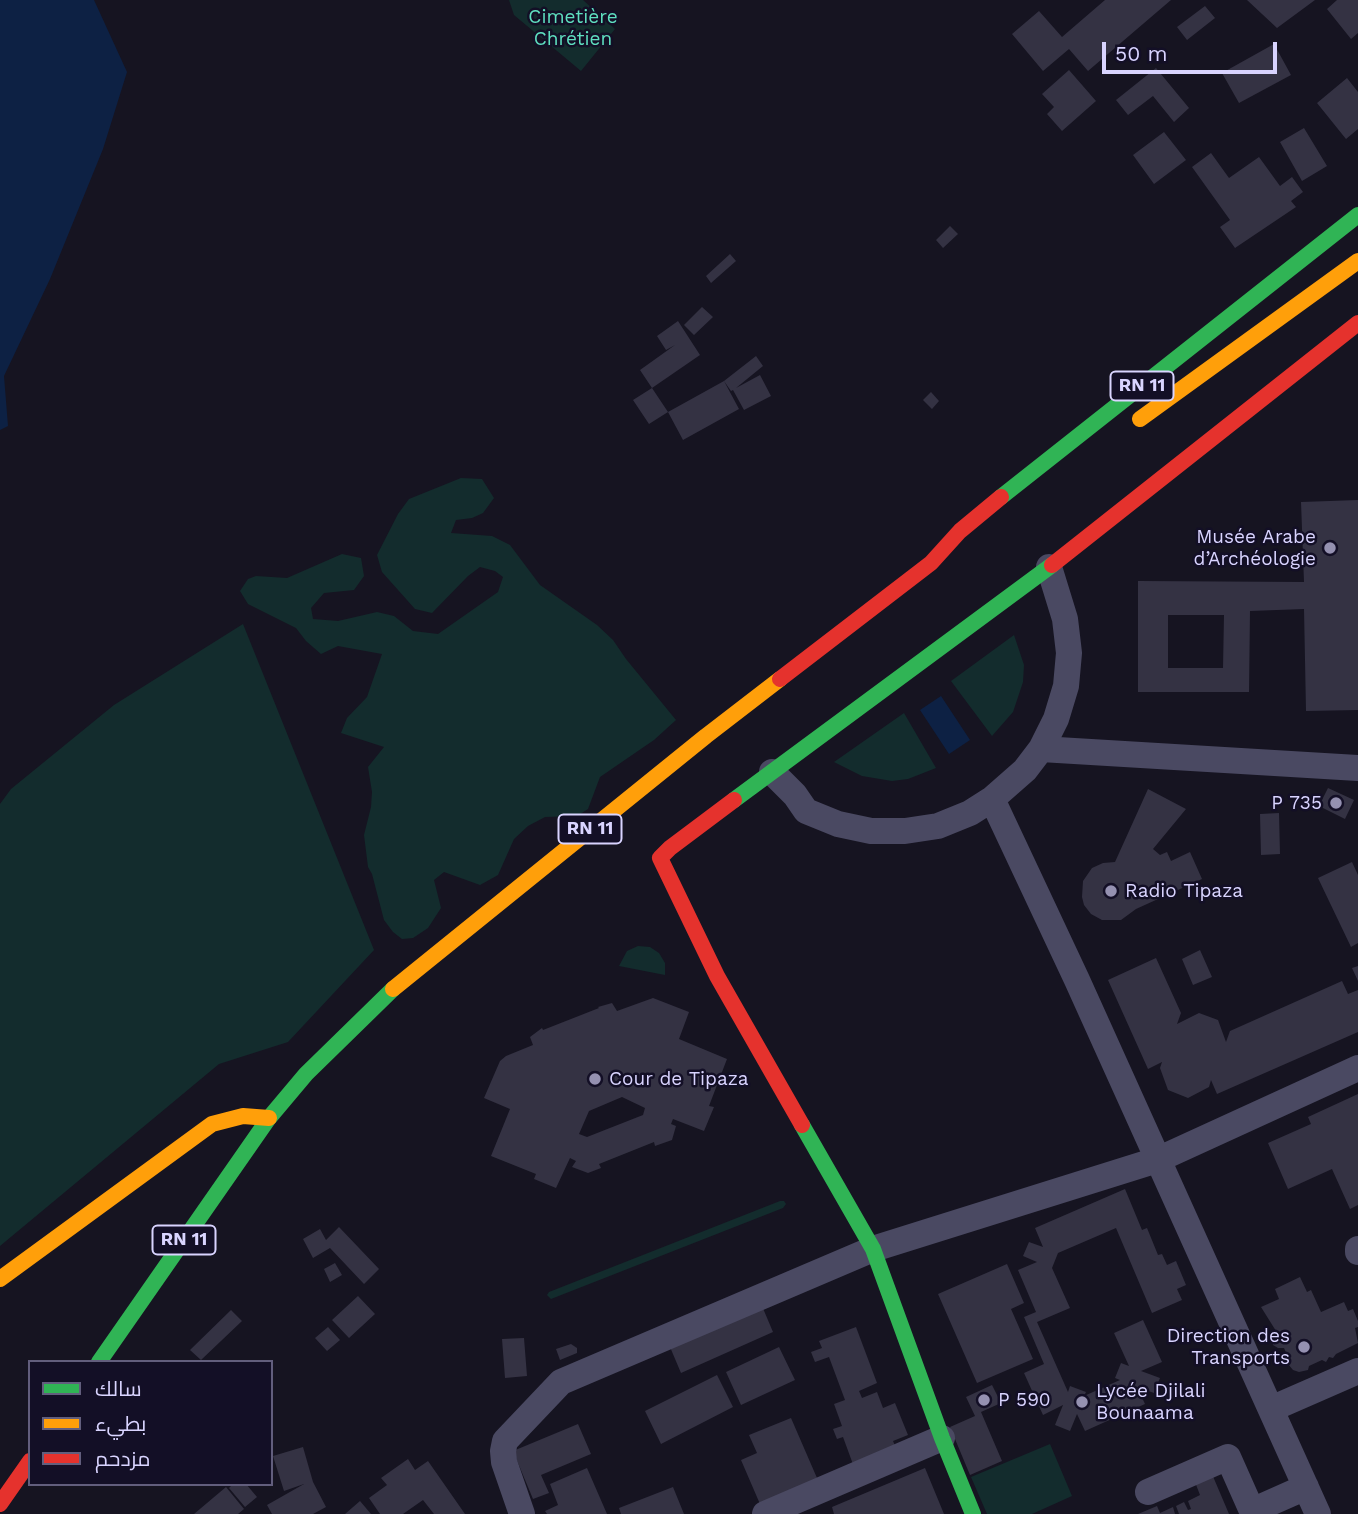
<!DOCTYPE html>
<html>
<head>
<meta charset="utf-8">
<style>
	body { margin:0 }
	#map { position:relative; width:1358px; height:1514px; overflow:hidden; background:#161421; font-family:"Work Sans",Cairo,sans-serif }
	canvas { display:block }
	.legend { position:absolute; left:28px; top:1360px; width:245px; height:126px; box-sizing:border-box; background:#130f26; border:2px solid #625e7d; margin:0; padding:9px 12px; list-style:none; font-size:21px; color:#d9d4ff }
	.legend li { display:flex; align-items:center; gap:14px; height:35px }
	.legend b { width:35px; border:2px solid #625e7d }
	.scale { position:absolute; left:1102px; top:42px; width:175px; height:32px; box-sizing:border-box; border:4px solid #d9d4ff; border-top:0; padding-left:9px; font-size:21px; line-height:24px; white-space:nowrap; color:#d9d4ff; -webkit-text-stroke:5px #130f26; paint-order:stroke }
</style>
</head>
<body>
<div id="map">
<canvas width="1358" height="1514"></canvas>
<ul class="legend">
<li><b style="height:9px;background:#30b455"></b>سالك</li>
<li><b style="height:9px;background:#ff9f0a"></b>بطيء</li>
<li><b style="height:9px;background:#e5322d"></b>مزدحم</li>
</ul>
<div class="scale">50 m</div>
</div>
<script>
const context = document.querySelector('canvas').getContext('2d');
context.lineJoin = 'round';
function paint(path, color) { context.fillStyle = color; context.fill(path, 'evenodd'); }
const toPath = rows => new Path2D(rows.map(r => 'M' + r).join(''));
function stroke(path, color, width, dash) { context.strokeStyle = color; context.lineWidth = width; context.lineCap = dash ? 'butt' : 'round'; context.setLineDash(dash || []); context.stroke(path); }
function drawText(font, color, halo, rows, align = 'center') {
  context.font = font + ' "Work Sans",sans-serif'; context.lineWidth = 5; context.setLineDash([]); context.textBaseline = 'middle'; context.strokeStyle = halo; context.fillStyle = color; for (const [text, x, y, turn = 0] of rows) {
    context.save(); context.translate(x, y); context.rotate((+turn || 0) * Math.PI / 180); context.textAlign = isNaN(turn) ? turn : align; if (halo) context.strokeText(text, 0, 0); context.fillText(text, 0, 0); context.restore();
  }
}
paint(toPath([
	[509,0,583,0,615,29,581,71,514,15],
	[461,478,482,479,494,498,483,513,472,518,456,520,451,533,492,536,510,545,540,585,597,625,613,640,626,659,676,720,654,740,600,777,588,809,577,816,545,817,528,826,514,839,498,875,480,885,444,872,434,880,441,908,428,928,413,938,402,939,393,932,384,920,372,874,368,867,364,835,371,807,372,792,368,767,384,747,341,733,347,718,367,697,382,654,338,646,321,654,306,641,296,628,248,604,240,591,248,579,256,576,287,578,342,554,361,558,364,576,354,590,324,593,311,608,313,619,338,621,377,612,394,616,413,631,438,634,498,592,503,577,495,571,480,567,468,576,432,613,415,609,382,572,377,555,398,514,409,499],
	[243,624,374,950,288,1042,219,1064,0,1246,0,804,11,789,114,705],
	[1014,635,1024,665,1023,682,1013,712,992,736,951,681],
	[904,713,936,768,908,779,892,781,862,776,834,762],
	[638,946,650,947,659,953,665,963,665,975,619,966,627,951],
	[780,1201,784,1201,786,1204,783,1208,551,1299,547,1295,549,1292],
	[1050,1444,1072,1496,1032,1514,987,1514,971,1477]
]), '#132c2d');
paint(toPath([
	[0,0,94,0,127,72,103,149,50,279,4,376,8,426,0,430],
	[941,696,970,740,949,754,920,710]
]), '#0d2144');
paint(toPath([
	[1105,0,1171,0,1088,71,1069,49,1043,71,1012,34,1039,11,1062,37],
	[1247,0,1315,0,1277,28],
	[1337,0,1358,0,1358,33,1351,39,1327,9],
	[1205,6,1215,18,1187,40,1177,27],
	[1274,44,1291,75,1239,103,1222,73],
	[1156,68,1189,108,1174,122,1153,96,1128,115,1116,100],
	[1069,70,1096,101,1062,131,1047,114,1054,107,1042,94],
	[1347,78,1358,92,1358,129,1346,139,1317,103],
	[1304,128,1327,166,1302,181,1280,142],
	[1164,132,1186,160,1154,184,1133,155],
	[1211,153,1229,178,1259,157,1280,186,1292,177,1303,192,1291,201,1296,207,1235,248,1220,227,1230,220,1192,167],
	[950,226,958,234,943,248,936,240],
	[730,254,736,261,711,283,706,276],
	[702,307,713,317,694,335,684,325],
	[678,321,700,355,652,388,640,370,675,345,666,350,657,336],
	[756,356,763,366,736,388,760,375,771,396,744,410,733,390,731,391,724,381,739,409,683,440,668,412,724,381],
	[652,388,668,412,649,424,633,400],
	[931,392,939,401,932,409,923,400],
	[1358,500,1358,710,1306,711,1304,609,1250,611,1249,692,1138,692,1138,581,1304,582,1301,502],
	[1168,615,1224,615,1223,668,1168,668],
	[1328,788,1354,800,1345,819,1319,806],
	[1148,789,1186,809,1153,849,1160,855,1167,852,1171,861,1190,852,1202,879,1136,909,1121,920,1102,920,1091,914,1084,905,1082,897,1083,881,1092,868,1103,863,1115,862],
	[1279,813,1280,854,1261,855,1260,814],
	[1352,862,1358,875,1358,943,1351,947,1318,878],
	[1200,950,1212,977,1193,985,1182,959],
	[1156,958,1181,1013,1177,1024,1199,1013,1218,1020,1226,1042,1230,1031,1342,981,1348,994,1358,990,1358,1032,1217,1094,1211,1080,1209,1087,1188,1098,1168,1090,1160,1068,1162,1062,1148,1069,1108,980],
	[1358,966,1358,981,1352,968],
	[653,998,689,1012,679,1039,727,1059,709,1106,714,1107,704,1131,673,1119,671,1124,676,1126,672,1140,655,1146,654,1142,599,1164,601,1168,588,1173,572,1167,576,1161,570,1158,556,1188,534,1179,536,1174,491,1156,510,1109,484,1098,500,1061,506,1056,533,1045,530,1037,542,1028,543,1030,599,1008,598,1007,612,1003,617,1011],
	[622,1097,645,1108,643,1115,587,1137,579,1134,589,1111],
	[1358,1094,1358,1205,1350,1209,1332,1169,1288,1189,1268,1143,1311,1124,1308,1117],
	[1125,1189,1142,1230,1147,1228,1158,1255,1162,1254,1167,1265,1176,1261,1186,1285,1177,1289,1182,1300,1152,1313,1116,1228,1058,1253,1052,1268,1070,1308,1037,1322,1068,1392,1070,1386,1086,1392,1084,1396,1120,1380,1115,1378,1121,1363,1129,1366,1114,1333,1143,1320,1162,1362,1141,1371,1160,1378,1154,1393,1137,1387,1145,1404,1085,1431,1077,1414,1070,1431,1055,1425,1063,1405,1043,1415,1024,1373,1044,1364,1024,1317,1036,1312,1018,1270,1037,1262,1023,1256,1029,1242,1043,1247,1035,1228],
	[339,1227,379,1269,364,1284,330,1248,313,1258,303,1239,320,1229,326,1240],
	[335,1263,342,1275,330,1282,324,1269],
	[1007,1264,1024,1303,1011,1309,1033,1359,977,1383,938,1294],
	[1300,1277,1307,1292,1311,1290,1321,1312,1344,1302,1348,1311,1353,1309,1358,1321,1358,1327,1355,1328,1358,1343,1336,1354,1333,1358,1329,1357,1326,1362,1322,1360,1309,1366,1308,1370,1299,1372,1293,1370,1288,1364,1286,1361,1289,1359,1284,1348,1278,1348,1273,1345,1271,1337,1276,1331,1261,1307,1279,1299,1275,1289],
	[358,1296,375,1314,349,1338,332,1320],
	[762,1306,773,1332,681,1373,670,1347],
	[231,1310,242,1321,201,1360,190,1350],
	[328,1327,340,1340,327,1351,315,1338],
	[856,1327,877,1383,859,1391,862,1398,877,1392,883,1408,895,1403,908,1435,893,1441,896,1448,854,1467,843,1437,837,1439,833,1429,842,1426,834,1404,845,1400,829,1357,815,1362,811,1352,822,1348,819,1341],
	[524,1338,527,1376,505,1378,502,1339],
	[571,1344,577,1348,577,1353,560,1360,556,1349],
	[779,1347,795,1380,741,1405,726,1372],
	[717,1375,733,1407,661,1444,645,1411],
	[992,1385,1001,1403,981,1412,1002,1461,970,1475,950,1427,975,1416,966,1397],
	[791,1418,817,1478,763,1511,741,1460,757,1453,749,1435],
	[578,1424,591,1454,541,1475,549,1493,533,1499,513,1451],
	[303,1447,313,1482,326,1507,313,1514,272,1514,267,1505,304,1484,284,1491,273,1456],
	[408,1459,415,1470,428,1461,465,1514,434,1514,423,1500,403,1514,380,1514,369,1498,387,1485,381,1478],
	[587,1468,607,1514,547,1514,545,1511,558,1505,550,1484],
	[925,1468,944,1514,834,1514,832,1507],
	[1212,1474,1229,1514,1179,1514,1176,1506,1184,1502,1188,1510,1191,1509,1188,1501,1200,1495,1195,1482],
	[233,1484,246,1484,257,1497,245,1507,229,1488],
	[226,1487,244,1509,238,1514,194,1514],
	[673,1487,684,1514,621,1514,619,1508],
	[360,1501,371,1514,345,1514],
	[1157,1506,1160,1513,1173,1507,1175,1514,1138,1514]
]), '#343243');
stroke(toPath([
	[1041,749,1358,768],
	[772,772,795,795,806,811,838,824,871,831,905,831,938,826,970,813,992,799,1025,770,1041,749,1056,719,1066,686,1069,653,1065,619,1049,567],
	[992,799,1077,980,1318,1514],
	[1358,1249,1358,1252],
	[1271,1409,1358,1371],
	[1148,1492,1228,1457,1252,1511,1306,1487],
	[522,1514,504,1462,503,1451,505,1441,561,1382,873,1249,1157,1160,1358,1068],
	[765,1514,942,1438]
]), '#4a4962', 26);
stroke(toPath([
	[1001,497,1358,215],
	[734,800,1052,565],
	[802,1125,873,1249,942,1438,973,1514],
	[99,1362,269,1118,306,1074,393,989]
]), '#30b455', 16);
stroke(toPath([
	[1140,419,1358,261],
	[393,989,706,736,780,679],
	[0,1279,212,1124,243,1116,269,1118]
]), '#ff9f0a', 16);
stroke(toPath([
	[1052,565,1358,323],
	[780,679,931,563,960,531,1001,497],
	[734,800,670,848,660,858,717,976,802,1125],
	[0,1504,30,1461]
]), '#e5322d', 16);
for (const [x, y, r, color] of [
	[1330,548,7,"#9591b1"],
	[1336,803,7,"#9591b1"],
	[1111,891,7,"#9591b1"],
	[595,1079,7,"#9591b1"],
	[1304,1347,7,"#9591b1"],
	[984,1400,7,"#9591b1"],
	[1082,1402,7,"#9591b1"]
]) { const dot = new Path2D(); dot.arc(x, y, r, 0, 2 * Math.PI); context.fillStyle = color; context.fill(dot); stroke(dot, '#130f26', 2.5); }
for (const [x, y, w] of [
	[1142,386,63],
	[590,829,63],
	[184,1240,63]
]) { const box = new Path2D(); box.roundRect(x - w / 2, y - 14.5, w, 29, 5); context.fillStyle = '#130f26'; context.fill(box); stroke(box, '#d9d4ff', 2); }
drawText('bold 18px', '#d9d4ff', null, [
	["RN 11",1142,386],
	["RN 11",590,829],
	["RN 11",184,1240]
]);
drawText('19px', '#5fe0c0', '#130f26', [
	["Cimetière",573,17],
	["Chrétien",573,39]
]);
drawText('19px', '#d9d4ff', '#130f26', [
	["Musée Arabe",1316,537,"right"],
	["d’Archéologie",1316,559,"right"],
	["P 735",1322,803,"right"],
	["Radio Tipaza",1125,891],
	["Cour de Tipaza",609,1079],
	["Direction des",1290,1336,"right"],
	["Transports",1290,1358,"right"],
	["Lycée Djilali",1096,1391],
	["Bounaama",1096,1413],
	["P 590",998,1400]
], 'left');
</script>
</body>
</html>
